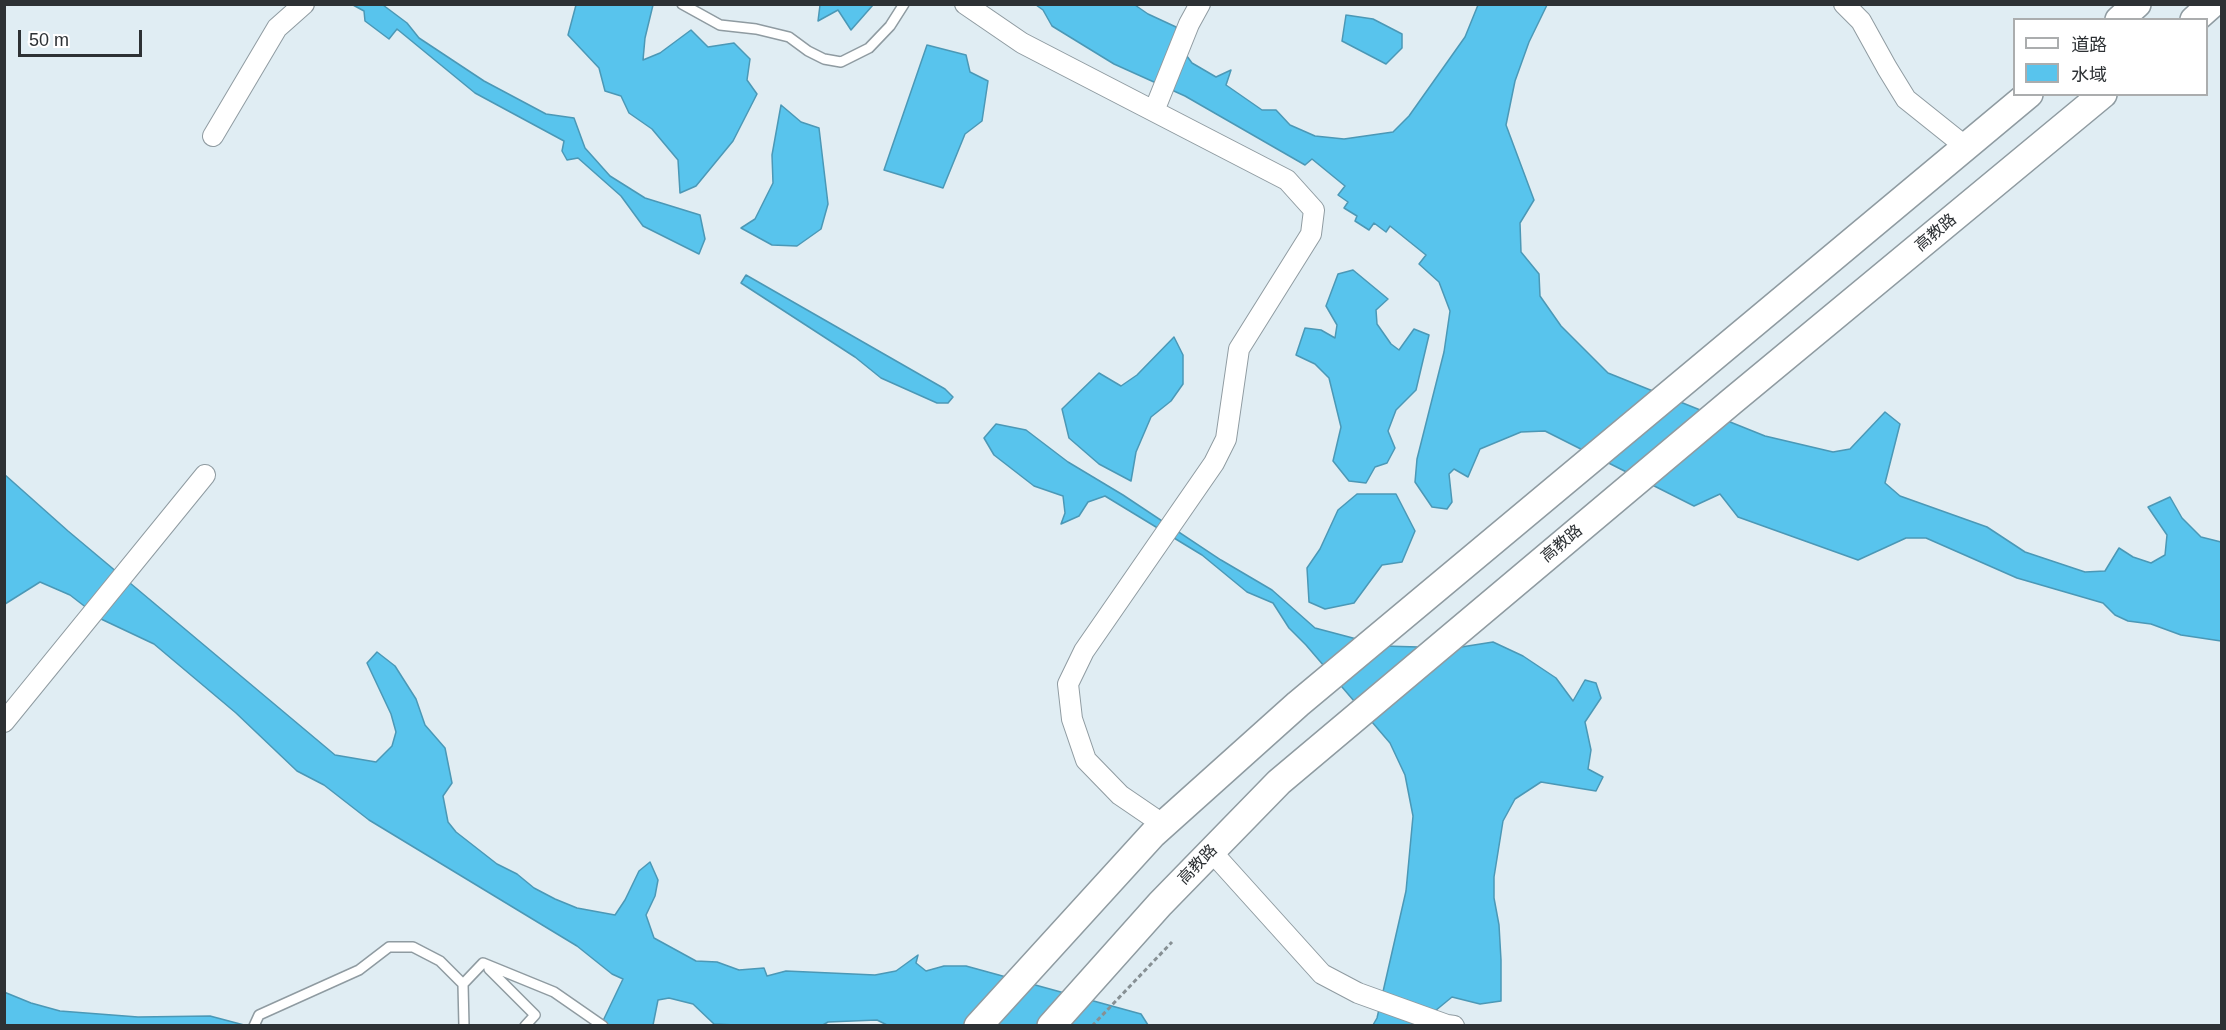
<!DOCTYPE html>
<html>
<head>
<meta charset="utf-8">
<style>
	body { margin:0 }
	#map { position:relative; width:2226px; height:1030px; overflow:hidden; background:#e0edf3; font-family:Helvetica,"Noto Sans SC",sans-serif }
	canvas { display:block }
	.frame { position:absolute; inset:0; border:6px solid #2d3134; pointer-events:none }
	.legend { position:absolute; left:2013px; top:18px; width:195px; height:78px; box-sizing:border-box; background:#fff; border:2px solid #abadae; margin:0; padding:8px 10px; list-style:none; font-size:18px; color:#2d3134 }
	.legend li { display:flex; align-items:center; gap:12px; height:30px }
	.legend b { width:30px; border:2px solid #abadae }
	.scale { position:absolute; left:18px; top:30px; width:124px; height:27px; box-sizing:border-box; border:3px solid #2d3134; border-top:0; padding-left:8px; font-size:18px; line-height:21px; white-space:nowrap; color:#2d3134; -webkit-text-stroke:4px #fff; paint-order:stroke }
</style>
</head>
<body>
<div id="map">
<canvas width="2226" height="1030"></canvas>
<div class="frame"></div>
<ul class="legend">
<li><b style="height:8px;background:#fff"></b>道路</li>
<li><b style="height:16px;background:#58c4ed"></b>水域</li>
</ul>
<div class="scale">50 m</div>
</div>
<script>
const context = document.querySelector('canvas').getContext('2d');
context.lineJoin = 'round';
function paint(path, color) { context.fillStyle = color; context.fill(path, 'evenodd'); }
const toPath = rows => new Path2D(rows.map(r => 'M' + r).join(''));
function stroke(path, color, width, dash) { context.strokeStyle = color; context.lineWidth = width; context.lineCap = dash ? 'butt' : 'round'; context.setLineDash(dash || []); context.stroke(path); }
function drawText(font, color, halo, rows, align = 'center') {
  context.font = font + ' Helvetica,"Noto Sans SC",sans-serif'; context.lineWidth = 4.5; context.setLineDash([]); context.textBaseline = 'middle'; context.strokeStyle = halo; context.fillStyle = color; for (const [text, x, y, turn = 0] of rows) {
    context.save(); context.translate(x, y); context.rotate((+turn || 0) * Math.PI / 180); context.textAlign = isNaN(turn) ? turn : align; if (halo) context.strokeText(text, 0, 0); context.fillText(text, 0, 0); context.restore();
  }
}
const water = toPath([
	[353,5,383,5,407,23,419,38,484,81,546,114,574,118,585,148,610,176,645,198,700,215,705,239,699,254,643,226,621,196,578,158,567,160,562,151,564,141,475,93,397,29,389,39,365,21,364,11,353,5],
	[576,5,653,5,645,38,643,60,660,53,691,30,708,47,734,43,750,59,747,80,757,94,733,141,696,186,680,193,678,160,652,129,629,113,621,96,605,91,599,68,568,35,576,5],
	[820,5,820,4,873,5,851,30,838,10,818,21,820,5],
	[1036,5,1135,5,1148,14,1176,27,1178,44,1192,63,1216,77,1231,70,1226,85,1262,110,1276,110,1290,125,1315,136,1344,139,1393,132,1409,116,1465,37,1478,5,1547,5,1529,42,1515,81,1506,125,1534,200,1520,223,1521,252,1539,274,1540,296,1561,326,1608,373,1765,436,1833,452,1850,449,1885,412,1900,424,1885,483,1900,496,1987,527,2025,552,2085,572,2105,571,2119,548,2133,557,2151,563,2165,555,2167,535,2148,507,2170,497,2182,518,2201,537,2221,542,2221,641,2181,635,2151,624,2128,621,2115,615,2103,603,2017,578,1926,538,1906,538,1858,560,1738,517,1720,494,1694,506,1545,431,1521,432,1480,449,1468,477,1454,469,1449,474,1452,502,1447,509,1432,507,1415,482,1417,459,1444,352,1450,311,1439,282,1419,264,1426,255,1390,226,1386,232,1374,223,1369,230,1355,221,1357,216,1344,208,1348,202,1338,195,1345,186,1312,159,1305,165,1185,96,1114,64,1052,26,1043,10,1036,5],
	[1346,15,1373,19,1402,34,1402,48,1386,64,1342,41,1346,15],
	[927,45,966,55,970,72,988,81,982,121,965,134,943,188,884,170,927,45],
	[781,105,801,122,819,128,828,204,821,229,797,246,772,245,741,228,755,219,773,183,772,155,781,105],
	[1353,270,1388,299,1376,310,1377,324,1391,344,1399,350,1414,329,1429,335,1416,390,1396,410,1388,431,1395,448,1387,463,1375,467,1366,483,1349,481,1333,461,1341,427,1329,378,1315,364,1296,355,1305,328,1321,330,1335,338,1337,325,1326,306,1338,274,1353,270],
	[746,275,945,389,953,397,948,403,937,403,881,378,855,357,741,283,746,275],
	[1174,337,1183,355,1183,384,1171,401,1151,417,1136,452,1131,481,1099,464,1069,438,1062,409,1099,373,1121,386,1137,375,1174,337],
	[996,424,1026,430,1068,462,1123,495,1221,560,1272,590,1315,628,1383,646,1455,648,1493,642,1523,656,1556,678,1573,701,1585,680,1596,683,1601,698,1585,722,1591,750,1588,769,1603,777,1596,791,1541,782,1515,799,1503,821,1494,877,1494,898,1499,925,1501,960,1501,1001,1480,1004,1452,997,1418,1025,1373,1025,1377,1018,1406,891,1413,816,1405,775,1390,743,1306,645,1289,628,1273,603,1247,592,1202,555,1105,496,1088,502,1079,516,1061,524,1065,513,1063,496,1034,486,994,455,984,438,996,424],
	[4,474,68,531,335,755,376,762,392,746,396,732,391,714,367,663,377,652,395,666,416,699,425,725,445,748,452,783,443,796,448,822,456,832,497,864,517,874,534,888,555,899,577,908,615,915,625,900,639,871,650,862,658,880,655,896,646,915,654,938,696,961,717,962,739,970,764,968,767,976,786,971,875,975,896,971,918,955,916,963,926,971,944,966,966,966,1141,1014,1148,1025,889,1026,877,1020,828,1022,821,1026,736,1025,714,1024,693,1004,669,998,658,1000,653,1025,601,1025,623,979,612,974,577,946,369,820,324,785,297,771,236,713,154,644,101,619,70,595,40,582,5,604,4,474],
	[1357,494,1396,494,1415,531,1402,562,1382,565,1354,603,1325,609,1309,602,1307,568,1320,549,1338,510,1357,494],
	[4,992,31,1003,60,1011,138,1017,210,1016,244,1025,5,1025,4,992]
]);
paint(water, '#58c4ed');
stroke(water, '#4b98b6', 1.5);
const service = toPath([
	[682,4,720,25,756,29,789,37,808,51,824,59,841,62,869,48,890,26,904,4],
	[489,969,535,1015,525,1026],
	[254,1026,259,1015,359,970,389,947,413,947,440,961,463,984],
	[464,1026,463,984,483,963,554,992,603,1026]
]);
const minor = toPath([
	[965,4,1022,43,1287,180,1314,210,1311,234,1239,349,1226,439,1214,463,1084,651,1068,684,1072,719,1086,760,1120,795,1164,825],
	[1844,4,1861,21,1887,68,1906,99,1966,147],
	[1154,111,1189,24,1200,4],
	[213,136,277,28,304,4],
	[4,722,205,475],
	[1211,851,1322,974,1358,993,1447,1025,1454,1026]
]);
const secondary = toPath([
	[2119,20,2137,4],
	[2194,20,2212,4],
	[978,1026,1153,834,1298,704,2029,94],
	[1051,1026,1160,904,1279,782,1731,402,2103,94]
]);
stroke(service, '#8f9ba1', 12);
stroke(minor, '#8f9ba1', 22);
stroke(secondary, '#8f9ba1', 30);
stroke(toPath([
	[1092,1026,1172,942]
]), '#879094', 3, [4.5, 3]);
stroke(service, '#fff', 9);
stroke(minor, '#fff', 20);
stroke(secondary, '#fff', 27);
drawText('16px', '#2d3134', '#fff', [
	["高教路",1936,233,-40],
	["高教路",1562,544,-40],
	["高教路",1198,865,-46]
]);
</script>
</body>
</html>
